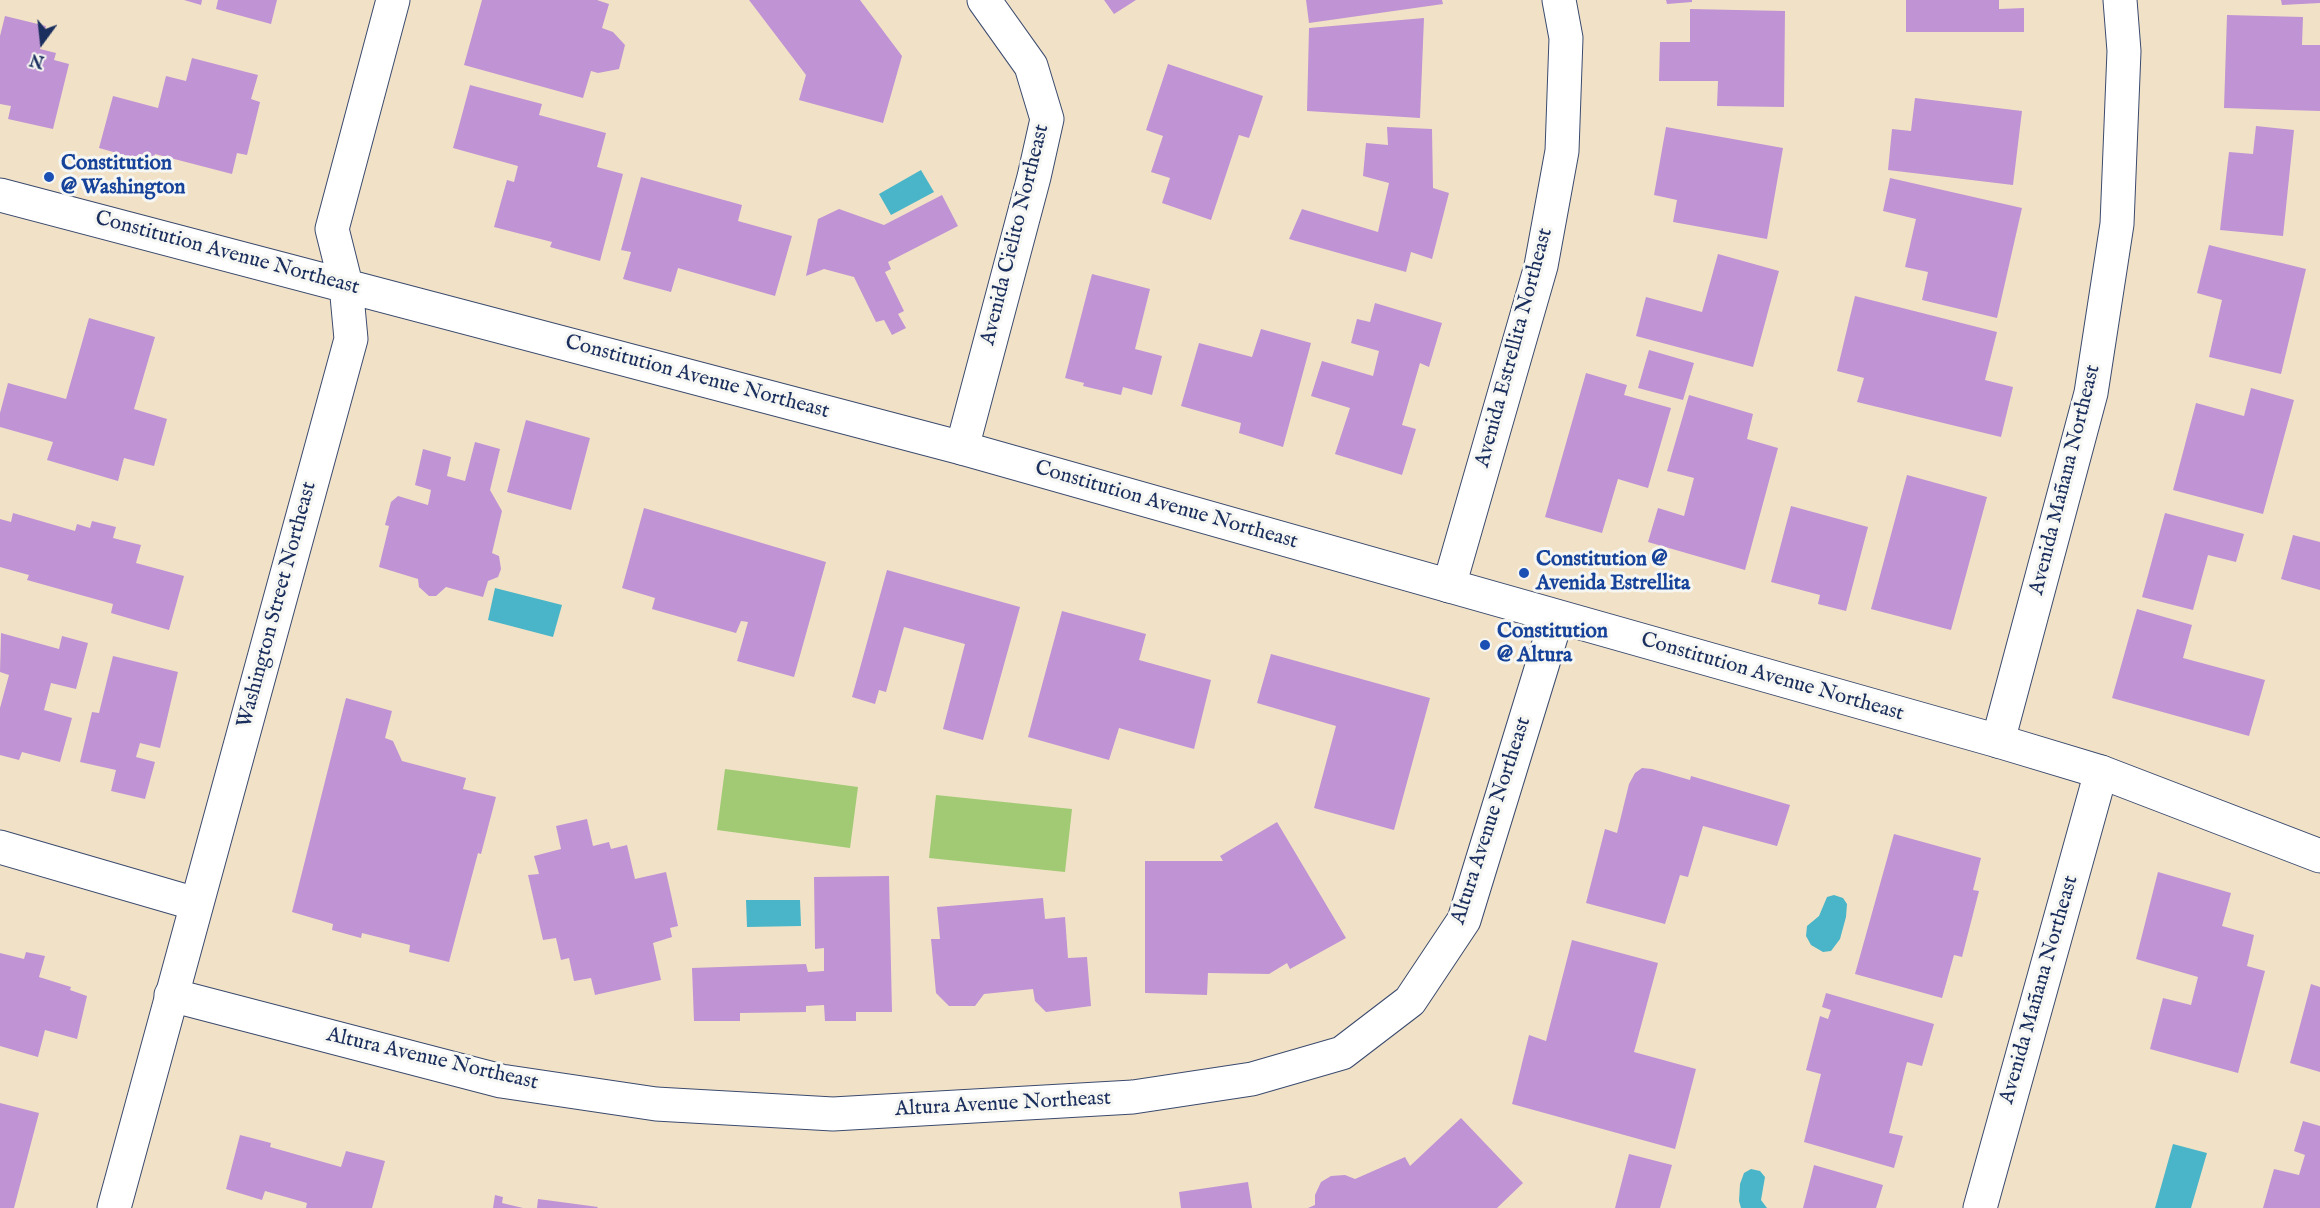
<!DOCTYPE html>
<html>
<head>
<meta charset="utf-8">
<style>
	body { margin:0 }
	#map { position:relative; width:2320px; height:1208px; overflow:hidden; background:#f1e2c7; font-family:"IM FELL English",serif }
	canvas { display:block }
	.north { position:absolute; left:12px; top:12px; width:60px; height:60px; -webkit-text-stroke:4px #f6f6f2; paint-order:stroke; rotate:195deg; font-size:16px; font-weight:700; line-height:24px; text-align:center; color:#1b2f5e }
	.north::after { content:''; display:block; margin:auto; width:21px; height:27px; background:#1b2f5e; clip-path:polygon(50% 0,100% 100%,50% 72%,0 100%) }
</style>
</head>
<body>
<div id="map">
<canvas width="2320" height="1208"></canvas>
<div class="north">N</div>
</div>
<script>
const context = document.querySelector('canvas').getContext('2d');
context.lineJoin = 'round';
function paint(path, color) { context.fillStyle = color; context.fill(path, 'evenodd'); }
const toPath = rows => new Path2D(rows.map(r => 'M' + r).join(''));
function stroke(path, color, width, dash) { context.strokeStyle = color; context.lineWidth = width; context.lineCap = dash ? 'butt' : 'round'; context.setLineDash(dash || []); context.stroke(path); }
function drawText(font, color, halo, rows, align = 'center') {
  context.font = font + ' "IM FELL English",serif'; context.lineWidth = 6; context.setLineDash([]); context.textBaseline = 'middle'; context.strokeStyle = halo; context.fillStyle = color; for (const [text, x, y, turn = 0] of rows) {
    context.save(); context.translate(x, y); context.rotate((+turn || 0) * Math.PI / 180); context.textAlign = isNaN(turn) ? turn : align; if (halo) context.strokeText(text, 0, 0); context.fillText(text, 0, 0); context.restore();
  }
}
paint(toPath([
	[725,769,858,787,850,848,717,830],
	[936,795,1072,809,1065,872,929,858]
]), '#a2ca75');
paint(toPath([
	[921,170,934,192,891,215,879,194],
	[495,588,562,605,553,637,488,620],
	[1834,895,1843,898,1847,904,1846,917,1840,939,1831,951,1823,952,1811,945,1806,936,1807,926,1819,916,1827,897],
	[746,900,800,900,801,926,747,927],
	[2173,1144,2207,1153,2191,1208,2155,1208],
	[1751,1169,1760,1171,1765,1177,1761,1200,1767,1208,1741,1208,1739,1201,1740,1184,1744,1173]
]), '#4ab5c8');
paint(toPath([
	[184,0,202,0,201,5],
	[218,0,277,0,271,24,216,9],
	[482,0,597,0,609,4,602,28,613,32,625,45,619,69,598,73,591,71,583,98,464,65],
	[749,0,860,0,902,56,883,123,799,100,806,75],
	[1104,0,1136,0,1114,14],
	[1306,0,1442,0,1443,4,1309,23],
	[1666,0,1692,0,1692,2,1667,4],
	[1906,0,1999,0,1999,9,2024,8,2024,32,1906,32],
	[2281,0,2320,0,2320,3,2282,5],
	[1690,9,1785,11,1784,107,1717,106,1718,81,1659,81,1660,42,1690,42],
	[2227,15,2303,17,2302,45,2320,45,2320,111,2224,108],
	[5,16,46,26,40,49,56,53,54,60,69,64,53,129,8,119,11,106,0,104,0,36],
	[1424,18,1420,118,1307,111,1309,28],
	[192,58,258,75,251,99,260,102,247,155,237,153,232,174,155,154,153,163,99,148,113,96,158,108,166,76,186,81],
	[1168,64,1263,96,1249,138,1239,135,1211,220,1162,203,1170,178,1151,172,1163,136,1146,130],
	[470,85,542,104,539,115,606,133,597,167,623,174,600,261,550,247,552,242,494,227,507,180,514,182,518,166,453,148],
	[1915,98,2022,111,2013,185,1888,170,1892,129,1911,131],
	[2256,126,2294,130,2283,236,2220,230,2229,152,2253,154],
	[1387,127,1432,129,1433,188,1449,193,1432,259,1411,252,1406,272,1289,239,1302,209,1378,232,1389,183,1363,176,1366,143,1388,145],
	[1666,127,1783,148,1767,239,1673,222,1677,200,1654,195],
	[641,177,742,205,738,221,792,236,775,296,678,268,671,292,623,279,631,252,621,250],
	[1890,178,2022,208,1997,318,1922,300,1928,272,1905,267,1916,219,1883,211],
	[942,195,958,226,888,262,891,269,885,272,904,311,898,314,906,328,892,335,884,320,876,322,854,277,824,269,806,276,818,219,839,209,884,225],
	[2209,245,2306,269,2281,374,2209,357,2222,300,2197,293],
	[1718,254,1779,271,1753,367,1636,336,1646,297,1702,312],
	[1092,274,1150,289,1135,349,1162,356,1152,395,1123,387,1121,395,1083,386,1084,383,1065,378],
	[1855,296,1997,332,1985,380,2013,387,2001,437,1857,402,1864,378,1837,371],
	[1375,303,1442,323,1429,367,1420,363,1402,425,1416,429,1402,475,1335,454,1350,408,1311,396,1322,361,1373,376,1379,351,1351,343,1357,319,1370,322],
	[89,318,155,337,134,409,167,419,154,466,124,458,118,481,47,460,53,442,0,427,0,413,8,383,66,399],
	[1261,329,1311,343,1283,447,1239,433,1241,423,1181,406,1199,343,1252,357],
	[1649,350,1694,363,1683,400,1638,388],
	[1586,373,1627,385,1624,395,1671,408,1648,488,1618,479,1602,533,1545,517],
	[2251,388,2294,400,2263,514,2173,490,2196,403,2244,416],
	[1689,395,1753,414,1747,439,1778,448,1745,570,1648,542,1658,508,1684,516,1694,478,1667,471],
	[526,420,590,438,571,510,507,492],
	[475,442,500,449,490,490,502,511,492,553,499,556,501,569,498,577,488,581,483,597,446,587,436,596,429,596,419,587,418,579,379,567,389,526,385,525,391,502,398,496,428,505,431,490,415,485,423,449,451,457,447,476,465,481],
	[1907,475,1987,497,1951,630,1871,609],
	[1791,506,1868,527,1846,611,1818,604,1820,595,1771,582],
	[644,508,826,562,794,677,737,661,748,622,741,621,736,633,652,609,655,598,622,588],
	[13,513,75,531,77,524,90,528,92,521,116,527,113,538,141,545,136,563,184,576,169,630,111,613,113,604,27,580,29,575,0,567,0,519,11,522],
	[2165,513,2244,534,2236,562,2208,555,2193,610,2142,597],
	[2293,535,2320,542,2320,590,2281,579],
	[887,570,1020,607,983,740,943,729,965,644,904,627,886,692,879,690,875,704,852,697],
	[2137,609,2192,625,2183,658,2265,680,2249,736,2112,698],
	[1062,611,1146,634,1139,660,1211,680,1194,749,1119,728,1109,760,1028,737],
	[1,633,59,649,62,636,88,643,76,689,51,683,44,710,72,718,60,762,22,752,19,760,0,755,0,708,9,675,0,672],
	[1271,654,1430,698,1394,830,1314,808,1336,726,1257,703],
	[113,656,178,672,160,748,140,743,136,757,155,762,145,799,111,791,116,770,80,762,92,712,99,713],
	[346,698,392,711,385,738,393,741,402,761,466,778,463,789,496,797,481,854,478,853,449,962,409,952,410,945,362,933,361,938,332,930,333,924,292,912],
	[1642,768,1652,769,1690,780,1691,776,1790,805,1777,846,1703,826,1688,877,1680,875,1665,924,1586,903,1605,829,1617,833,1629,784,1635,773],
	[587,819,593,846,609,842,611,849,627,845,635,879,666,872,678,926,670,928,672,937,653,943,661,980,595,995,591,978,574,981,569,958,561,960,556,938,543,940,528,875,539,874,534,856,561,849,556,826],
	[1277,822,1346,938,1290,969,1287,963,1269,974,1208,973,1207,995,1145,993,1145,861,1223,861,1220,856],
	[1894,834,1981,858,1973,890,1979,891,1962,957,1954,955,1942,998,1855,974],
	[2158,872,2231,893,2222,926,2254,935,2247,966,2265,971,2238,1073,2150,1049,2163,998,2191,1005,2198,977,2136,959],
	[889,876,892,1012,856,1012,856,1021,825,1021,824,1005,806,1006,806,1012,740,1013,740,1021,694,1021,692,968,806,964,808,972,824,971,824,948,815,949,814,877],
	[1043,898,1045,919,1065,917,1068,958,1087,957,1091,1006,1046,1012,1035,1001,1033,989,984,994,975,1006,949,1006,936,993,931,939,940,939,937,907],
	[1572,940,1658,963,1634,1052,1696,1069,1675,1149,1512,1104,1529,1035,1546,1041],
	[26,952,45,956,39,977,71,987,70,990,87,996,77,1039,45,1030,38,1057,0,1046,0,953,24,959],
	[2311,984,2320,987,2320,1072,2290,1063],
	[1826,993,1934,1024,1922,1066,1907,1062,1889,1133,1903,1136,1894,1168,1804,1142,1821,1074,1806,1070,1820,1016,1828,1019,1831,1010,1822,1007],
	[0,1103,39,1113,14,1208,0,1208],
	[1461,1118,1523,1183,1497,1208,1308,1208,1315,1205,1315,1195,1321,1182,1331,1176,1345,1175,1355,1179,1405,1157,1410,1166],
	[2303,1121,2320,1126,2320,1208,2263,1208,2274,1169,2299,1175,2305,1155,2294,1151],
	[240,1135,271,1143,270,1147,341,1167,346,1151,385,1161,372,1208,306,1208,307,1203,265,1191,262,1200,226,1189],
	[1629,1154,1672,1165,1660,1208,1615,1208],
	[1814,1165,1883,1185,1876,1208,1803,1208],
	[1248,1182,1252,1208,1181,1208,1179,1192],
	[495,1195,503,1197,502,1203,523,1208,493,1208],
	[538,1199,598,1207,597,1208,537,1208]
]), '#c093d4');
const minor = toPath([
	[962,448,1034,177,1047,119,1031,66,984,0],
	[1449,586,1541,266,1562,151,1566,38,1559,0],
	[1998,741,2091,393,2117,224,2124,51,2120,0],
	[0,847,196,904],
	[171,995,501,1081,656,1104,833,1114,1133,1097,1252,1079,1342,1053,1410,1001,1464,920,1557,617],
	[1980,1208,2101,772]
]);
const tertiary = toPath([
	[0,195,962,448,1998,741,2101,772,2320,856],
	[114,1208,351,339,346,285,332,229,393,0]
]);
stroke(minor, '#3b4a6e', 35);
stroke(tertiary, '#3b4a6e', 35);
stroke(minor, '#fff', 33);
stroke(tertiary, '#fff', 33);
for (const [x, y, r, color] of [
	[49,177,6,"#1a4fb4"],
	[1524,573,6,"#1a4fb4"],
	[1485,645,6,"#1a4fb4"]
]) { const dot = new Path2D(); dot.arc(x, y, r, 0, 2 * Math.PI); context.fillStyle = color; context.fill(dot); stroke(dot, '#f6f6f2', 2); }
drawText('bold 21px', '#164399', '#f6f6f2', [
	["Constitution",61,165],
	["@ Washington",61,189],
	["Constitution @",1536,561],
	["Avenida Estrellita",1536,585],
	["Constitution",1497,633],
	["@ Altura",1497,657]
], 'left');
drawText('21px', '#1b2f5e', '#f6f6f2', [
	["Avenida Cielito Northeast",1016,235,-76],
	["Constitution Avenue Northeast",227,254,15],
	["Avenida Estrellita Northeast",1515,348,-75],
	["Constitution Avenue Northeast",697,378,15],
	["Avenida Mañana Northeast",2066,480,-76],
	["Constitution Avenue Northeast",1166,506,16],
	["Washington Street Northeast",278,605,-75],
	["Constitution Avenue Northeast",1772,678,16],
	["Altura Avenue Northeast",1492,821,-72],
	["Avenida Mañana Northeast",2040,990,-74],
	["Altura Avenue Northeast",432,1060,13],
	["Altura Avenue Northeast",1003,1105,-3]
]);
</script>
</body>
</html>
